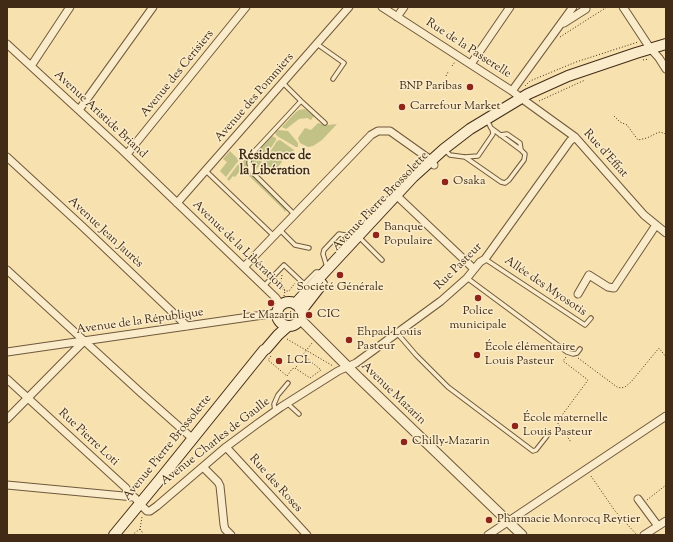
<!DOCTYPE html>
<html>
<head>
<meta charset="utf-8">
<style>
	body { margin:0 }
	#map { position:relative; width:673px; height:542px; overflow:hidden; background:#f7e1ae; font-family:"Sorts Mill Goudy",serif }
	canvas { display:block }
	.frame { position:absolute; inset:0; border:8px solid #422b16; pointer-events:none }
</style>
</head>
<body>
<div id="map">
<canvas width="673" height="542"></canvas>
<div class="frame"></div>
</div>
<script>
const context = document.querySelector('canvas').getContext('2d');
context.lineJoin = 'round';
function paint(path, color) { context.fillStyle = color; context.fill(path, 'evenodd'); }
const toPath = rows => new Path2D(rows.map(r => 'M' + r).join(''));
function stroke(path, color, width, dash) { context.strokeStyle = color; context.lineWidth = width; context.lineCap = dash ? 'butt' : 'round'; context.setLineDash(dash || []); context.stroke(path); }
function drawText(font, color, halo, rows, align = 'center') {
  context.font = font + ' "Sorts Mill Goudy",serif'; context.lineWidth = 3; context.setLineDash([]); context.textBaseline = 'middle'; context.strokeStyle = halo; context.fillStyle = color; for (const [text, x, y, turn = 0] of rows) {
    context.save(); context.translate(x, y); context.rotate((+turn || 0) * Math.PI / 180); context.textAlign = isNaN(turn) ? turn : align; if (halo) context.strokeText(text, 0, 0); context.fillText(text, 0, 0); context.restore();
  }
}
paint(toPath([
	[305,109,315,117,313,117,311,120,307,118,299,119,286,129,282,127,296,112,299,110],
	[318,123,328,125,337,124,322,140,313,146,308,147,300,143,298,138,305,128,311,130],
	[278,130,288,131,298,143,298,147,296,147,277,136,275,133],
	[272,136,276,138,276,140,255,172,251,169,250,160],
	[280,140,294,150,291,156,285,157,281,163,274,172,261,166,277,141],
	[230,151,239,160,226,177,220,171,227,162,223,159],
	[247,157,247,166,249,172,287,209,284,212,284,210,243,170,241,170,235,177,233,176,229,181,227,179,239,163,240,164]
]), '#c2c186');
const service = toPath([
	[317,44,344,63,333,79],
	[283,83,301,101,325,123],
	[500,135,507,134,520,143,521,150],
	[445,150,450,155,465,157,478,156,493,134,492,129],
	[465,157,501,182,505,183,509,180,524,160,525,154,521,150,491,128,487,120],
	[206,171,274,236],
	[294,214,251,171,249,163,250,156,301,101],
	[280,230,295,245,309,248],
	[358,238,361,239,382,260],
	[485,259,585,325,591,318],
	[327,267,323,254,324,250,339,234,345,235,352,239],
	[467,278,567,352,573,354,577,353,580,349],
	[264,286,284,265,304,284,316,272,319,272,321,274],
	[397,333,416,355,448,387,533,451,536,450,547,436],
	[287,403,299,414],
	[275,411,274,404,278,395,288,383]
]);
const minor = toPath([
	[382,7,512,91,521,98,575,137,644,215,666,233],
	[623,7,650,48,659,58,666,69],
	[397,17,404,7],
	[564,23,586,9,584,7],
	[7,44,121,149,276,298,281,305],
	[471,64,510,7],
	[31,66,70,7],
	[512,91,573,7],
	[79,110,153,7],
	[127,154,246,7],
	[7,157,83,227,187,326],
	[396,195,474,269],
	[177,203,349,7],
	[244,267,371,135,378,131,390,131,428,158,434,165],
	[7,270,140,392,193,439],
	[578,294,589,275,608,287,614,288,656,225],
	[7,352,277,313],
	[7,379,126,488,130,497],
	[7,419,84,341],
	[226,447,307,535],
	[203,467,218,482,220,486,224,525,225,529,231,535],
	[7,485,134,497,140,503],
	[638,499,658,526],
	[144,508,147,511,150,511,157,506,226,447,257,424,281,407,338,371,356,363,441,301,467,278,480,262,485,259,570,141,575,137],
	[488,535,666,416],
	[644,535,666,521]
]);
const tertiary = toPath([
	[300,319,356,375,522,535]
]);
const secondary = toPath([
	'277 314a12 12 0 1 1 24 0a12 12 0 1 1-24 0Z',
	[295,304,413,177,444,149,470,129,528,94,568,76,636,53,666,44],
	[301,311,322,284],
	[114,535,161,478,264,350,266,349,278,335,288,326]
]);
stroke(service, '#6f583c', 5.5);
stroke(minor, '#6f583c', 9);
stroke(tertiary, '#6f583c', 11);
stroke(secondary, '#422b16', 12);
stroke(toPath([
	[560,37,607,7],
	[643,60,649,59],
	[452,66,455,62],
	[446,76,448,72],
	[525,86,530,81,576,62,638,42],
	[539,101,585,80],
	[614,116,620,122,627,125,638,140,647,138,657,133,660,132,666,134],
	[282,275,281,281,285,291,284,296],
	[275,282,285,291,289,291,295,283],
	[287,339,333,366],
	[271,356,268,360,287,376,292,369,295,368],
	[302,356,312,343],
	[566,357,563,361,588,380,557,422,571,442],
	[578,358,617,387,621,388,625,387,631,382,659,348,666,357],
	[297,366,295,368,310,378,321,370,303,355],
	[591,476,615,511,637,535],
	[647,500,666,485],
	[140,529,144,535],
	[132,535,140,529,142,517]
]), '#422b16', 1, [1, 2]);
stroke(service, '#faecca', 3.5);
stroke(minor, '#faecca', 7);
stroke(tertiary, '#faecca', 9);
stroke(secondary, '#faecca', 10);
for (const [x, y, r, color] of [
	[470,87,4,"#8f2418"],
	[402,107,4,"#8f2418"],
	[445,182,4,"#8f2418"],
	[376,235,4,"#8f2418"],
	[340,275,4,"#8f2418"],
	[478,298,4,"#8f2418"],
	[271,303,4,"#8f2418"],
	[309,315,4,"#8f2418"],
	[349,340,4,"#8f2418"],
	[477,355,4,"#8f2418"],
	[279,361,4,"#8f2418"],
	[515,426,4,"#8f2418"],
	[404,442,4,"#8f2418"],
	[489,520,4,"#8f2418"]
]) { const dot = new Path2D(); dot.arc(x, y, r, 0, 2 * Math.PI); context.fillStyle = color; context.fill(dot); stroke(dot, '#faecca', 1.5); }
drawText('12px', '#422b16', '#faecca', [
	["Rue de la Passerelle",468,49,33],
	["Avenue des Cerisiers",178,74,-51],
	["Avenue des Pommiers",255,98,-49],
	["Avenue Aristide Briand",100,115,43],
	["Rue d'Effiat",605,154,48],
	["Avenue Pierre Brossolette",381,202,-46],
	["Avenue Jean Jaurès",105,233,43],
	["Avenue de la Libération",238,246,44],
	["Rue Pasteur",459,267,-45],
	["Allée des Myosotis",545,287,34],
	["Avenue de la République",140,322,-8],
	["Avenue Mazarin",393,394,44],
	["Rue Pierre Loti",88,438,43],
	["Avenue Charles de Gaulle",216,442,-38],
	["Avenue Pierre Brossolette",168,448,-51],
	["Rue des Roses",275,484,48]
]);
drawText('12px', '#422b16', '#faecca', [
	["BNP Paribas",462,87,"right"],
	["Carrefour Market",410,107],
	["Osaka",453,182],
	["Banque",384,228],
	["Populaire",384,242],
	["Société Générale",340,288,"center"],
	["Police",478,312,"center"],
	["municipale",478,326,"center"],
	["CIC",317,315],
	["Le Mazarin",271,316,"center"],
	["Ehpad Louis",357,333],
	["Pasteur",357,347],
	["École élémentaire",485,348],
	["Louis Pasteur",485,362],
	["LCL",287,361],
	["École maternelle",523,419],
	["Louis Pasteur",523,433],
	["Chilly-Mazarin",412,442],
	["Pharmacie Monrocq Reytier",497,520]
], 'left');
drawText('bold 13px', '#422b16', '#faecca', [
	["Résidence de",275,157],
	["la Libération",275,172]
]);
</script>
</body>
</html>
